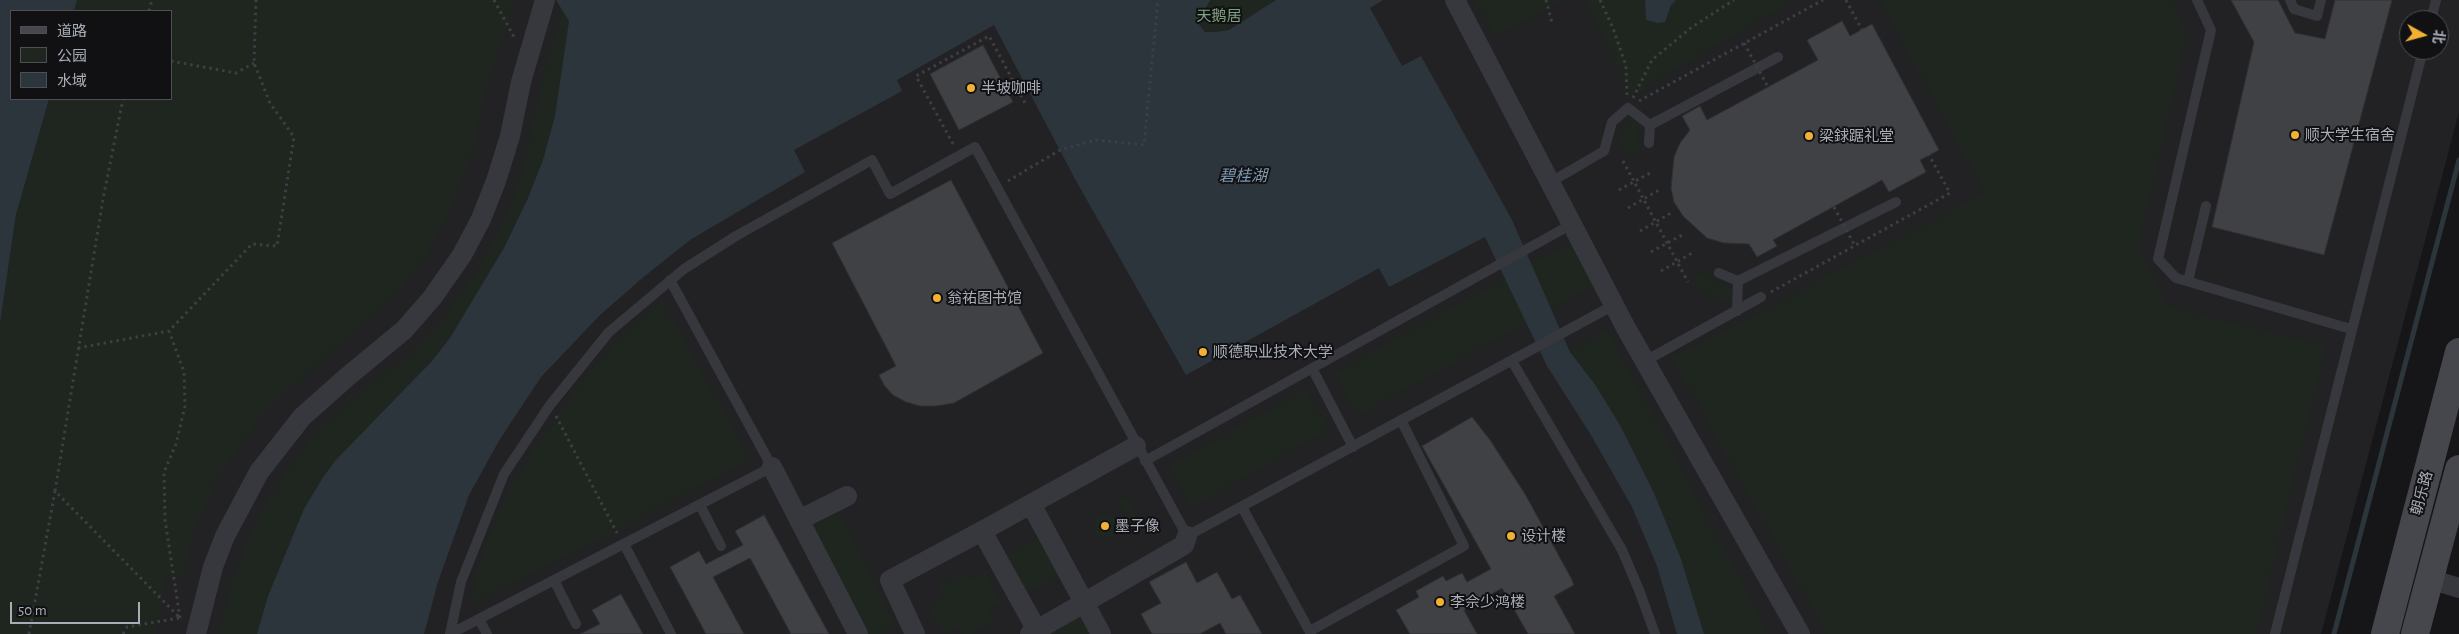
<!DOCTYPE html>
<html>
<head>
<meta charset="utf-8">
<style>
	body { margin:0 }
	#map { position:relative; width:2459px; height:634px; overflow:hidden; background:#161618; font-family:"Alegreya Sans","Noto Sans SC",sans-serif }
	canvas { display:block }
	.legend { position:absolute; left:10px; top:10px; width:162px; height:90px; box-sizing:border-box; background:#111113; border:1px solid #4d4f55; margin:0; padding:6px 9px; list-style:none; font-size:15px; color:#a8adb8 }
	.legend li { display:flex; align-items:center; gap:10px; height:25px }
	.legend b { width:25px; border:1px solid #4d4f55 }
	.north { position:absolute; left:2399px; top:10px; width:50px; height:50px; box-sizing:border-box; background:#111113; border:1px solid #4d4f55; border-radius:50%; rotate:97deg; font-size:14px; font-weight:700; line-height:20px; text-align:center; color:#a8adb8 }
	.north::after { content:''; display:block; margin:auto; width:18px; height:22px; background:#f2b134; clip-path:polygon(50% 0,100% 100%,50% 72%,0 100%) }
	.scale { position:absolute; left:10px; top:602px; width:130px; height:22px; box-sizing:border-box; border:2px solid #a8adb8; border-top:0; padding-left:6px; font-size:15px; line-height:18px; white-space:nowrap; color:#a8adb8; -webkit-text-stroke:4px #111113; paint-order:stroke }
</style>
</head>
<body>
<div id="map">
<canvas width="2459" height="634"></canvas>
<ul class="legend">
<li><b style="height:6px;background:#45474d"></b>道路</li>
<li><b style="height:14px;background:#1e261f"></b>公园</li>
<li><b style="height:14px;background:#2c353c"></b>水域</li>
</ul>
<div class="north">北</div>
<div class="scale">50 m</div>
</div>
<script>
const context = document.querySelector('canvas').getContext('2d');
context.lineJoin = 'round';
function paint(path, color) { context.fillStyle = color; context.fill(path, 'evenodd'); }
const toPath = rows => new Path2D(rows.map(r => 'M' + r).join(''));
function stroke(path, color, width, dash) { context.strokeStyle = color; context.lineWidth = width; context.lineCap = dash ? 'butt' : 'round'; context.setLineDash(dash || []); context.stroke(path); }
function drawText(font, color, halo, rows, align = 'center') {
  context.font = font + ' "Alegreya Sans","Noto Sans SC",sans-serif'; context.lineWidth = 4; context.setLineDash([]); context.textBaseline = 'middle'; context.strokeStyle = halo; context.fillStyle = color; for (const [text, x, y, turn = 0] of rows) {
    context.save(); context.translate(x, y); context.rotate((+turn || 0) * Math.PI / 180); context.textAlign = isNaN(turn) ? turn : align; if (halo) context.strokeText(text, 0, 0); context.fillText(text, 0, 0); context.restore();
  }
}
paint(toPath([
	[90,0,2459,0,2459,112,2321,634,0,634,171,99,171,11],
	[2409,20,2439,20,2439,50,2409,50]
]), '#222225');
paint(toPath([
	[77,0,515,0,485,92,472,153,448,217,423,261,394,297,267,409,220,473,196,525,181,580,166,578,156,634,0,634,0,324,16,215,49,99,171,99,171,11,74,11],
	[1210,0,1276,0,1228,30,1205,32,1198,23],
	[1474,0,1563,0,1495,37],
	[1584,0,1645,0,1646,19,1666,22,1671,5,1676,0,1794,0,1631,96],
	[1880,0,2173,0,2187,34,2138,248,2167,306,2326,346,2256,634,1827,634,1672,358,1985,193],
	[563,11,569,21,555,116,543,160,528,198,504,248,450,338,304,509,268,596,257,634,219,634,230,586,252,531,278,483,317,430,369,385,408,357,441,321,475,275,504,219,521,177,546,63],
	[1637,116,1640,123,1638,139,1641,151,1628,159,1622,147,1620,138,1623,126,1630,118],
	[1570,243,1593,286,1357,416,1334,373],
	[1709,271,1713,279,1732,288,1736,297,1731,300,1716,299,1698,288,1693,279],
	[662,300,750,460,472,605,474,577,490,534,508,492,525,463,583,379,623,335],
	[1607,329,1769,634,1704,634,1681,559,1654,493,1621,427,1596,386,1570,352],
	[1306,389,1329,430,1192,507,1169,466],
	[1125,496,1141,524,1133,528,1118,501],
	[840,513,894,623,880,634,863,634,808,526],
	'1093 526a12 12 0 1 1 24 0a12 12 0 1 1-24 0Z',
	[1038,539,1058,576,1027,593,1007,556],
	[966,571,972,581,985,573,1001,603,988,611,994,621,970,634,963,634,958,626,944,634,929,605,944,597,938,586],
	[1079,615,1089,634,1047,634]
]), '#1e261f');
paint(toPath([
	[0,0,77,0,74,11,11,11,11,99,49,99,16,215,0,324],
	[556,0,1210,0,1198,23,1205,32,1216,32,1229,30,1276,0,1383,0,1370,8,1402,66,1421,56,1512,220,1570,352,1596,386,1621,427,1654,493,1681,559,1704,634,1677,634,1657,566,1632,507,1591,435,1547,366,1485,237,1389,287,1379,268,1186,375,1075,179,994,25,897,80,902,91,794,150,805,172,690,240,641,279,599,316,541,377,500,439,469,495,438,582,424,634,257,634,268,596,304,509,322,479,335,461,431,362,450,338,504,248,528,198,543,160,555,116,569,21],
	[1645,0,1676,0,1671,5,1665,22,1658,23,1646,20]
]), '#2c353c');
stroke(toPath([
	[2334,634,2459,160]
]), '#2c353c', 5);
const building = toPath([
	[2231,0,2278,0,2295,33,2325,39,2335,0,2392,0,2324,255,2212,227,2254,42,2231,0],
	[1842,21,1850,36,1872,24,1939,150,1920,160,1926,172,1889,192,1882,180,1773,240,1777,246,1757,257,1749,244,1724,243,1707,238,1683,216,1674,202,1671,188,1674,157,1680,143,1690,130,1682,116,1700,106,1707,120,1818,60,1807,40,1842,21],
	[983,45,1013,102,959,130,930,74,983,45],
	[951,180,1043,353,954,403,936,406,920,406,906,402,893,395,884,385,879,375,896,366,832,243,951,180],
	[1472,417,1490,440,1525,494,1571,578,1574,585,1554,596,1575,634,1528,634,1502,588,1464,610,1477,634,1410,634,1396,610,1419,597,1416,591,1443,576,1446,581,1462,573,1467,582,1491,569,1422,446,1472,417],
	[764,515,829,634,791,634,750,558,713,577,744,634,706,634,670,567,699,551,706,564,743,545,735,531,764,515],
	[1186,562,1197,583,1217,572,1232,599,1240,595,1262,634,1226,634,1220,623,1200,634,1152,634,1141,614,1161,603,1149,582,1186,562],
	[621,594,643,634,580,634,600,624,592,610,621,594]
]);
paint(building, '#404145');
stroke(building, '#303034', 1);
stroke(toPath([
	[494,0,514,37],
	[1546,0,1552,23],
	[1600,0,1613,28,1626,66,1627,97],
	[1846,0,1862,30],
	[149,11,152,0],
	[171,61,236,73,254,63],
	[1633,98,1652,60,1692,27,1734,0],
	[1639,101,1823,0],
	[953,144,916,76,989,36,1025,103],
	[1623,161,1688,282],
	[1008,181,1060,150,1096,140,1144,145,1158,0],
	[1619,190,1650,173],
	[1628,208,1659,190],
	[1640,231,1671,213],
	[1651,252,1682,235],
	[1661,271,1692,253],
	[1771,292,1950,193,1929,155],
	[78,348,169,331],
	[556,416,617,533],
	[55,491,103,199,123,99],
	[180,618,165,520,164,472,176,444,185,406,184,372,169,331,252,244,277,246,294,137,270,103,254,63,256,0],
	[29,634,55,491,179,617],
	[123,634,127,627,179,618]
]), '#3d3f44', 3, [2.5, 4]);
stroke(toPath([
	[2197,0,2211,30,2158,259,2176,278,2351,329],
	[2290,0,2294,9,2317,16,2321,0],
	[2431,20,2436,0],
	[1650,125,1778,57],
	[1549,183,1604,151,1612,122,1628,108,1650,125,1649,143],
	[1719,273,1738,281,1737,311],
	[1738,281,1896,202],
	[2188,281,2206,206],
	[1512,361,1622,550,1639,590,1655,634],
	[1645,361,1761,297],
	[1312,368,1353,447],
	[1145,461,1572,224],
	[700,505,721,546],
	[1242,507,1311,634],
	[624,544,671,634],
	[554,580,576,624],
	[479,619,487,634],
	[1310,631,1464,546,1402,422],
	[450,634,461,582,504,474,550,405,609,332,684,269,736,236,872,160,890,194,975,147,1187,536,1614,305],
	[450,634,772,467,670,280],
	[2275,634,2423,50]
]), '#37383d', 10);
stroke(toPath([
	[1455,0,1626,328,1800,634],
	[772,467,858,634],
	[1031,504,1101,634],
	[799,520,847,496],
	[982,531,1039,634],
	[2430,579,2459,588],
	[196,634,213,567,225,536,259,472,302,417,347,377,404,330,432,298,462,255,481,219,496,181,510,136,521,82,545,0],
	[915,634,890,580,982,531,1136,446],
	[1030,634,1184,545,1187,536]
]), '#37383d', 20);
stroke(toPath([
	[2385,634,2459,352],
	[2415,634,2459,469]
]), '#45474d', 28);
stroke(toPath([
	[1744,43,1768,87],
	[1834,207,1855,246]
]), '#3d3f44', 3, [2.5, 4]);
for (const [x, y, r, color] of [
	[971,88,5,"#f2b134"],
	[2295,135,5,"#f2b134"],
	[1809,136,5,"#f2b134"],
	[937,298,5,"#f2b134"],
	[1203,352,5,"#f2b134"],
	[1105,526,5,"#f2b134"],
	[1511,536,5,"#f2b134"],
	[1440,602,5,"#f2b134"]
]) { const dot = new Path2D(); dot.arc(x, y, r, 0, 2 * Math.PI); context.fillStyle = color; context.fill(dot); stroke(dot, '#111113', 2); }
drawText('15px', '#7fa381', '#111113', [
	["天鹅居",1219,16]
]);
drawText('15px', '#a8adb8', '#111113', [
	["半坡咖啡",981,88],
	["顺大学生宿舍",2305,135],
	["梁銶踞礼堂",1819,136],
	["翁祐图书馆",947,298],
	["顺德职业技术大学",1213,352],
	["墨子像",1115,526],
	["设计楼",1521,536],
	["李佘少鸿楼",1450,602]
], 'left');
drawText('15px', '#a8adb8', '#111113', [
	["朝乐路",2422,493,-75]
]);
drawText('italic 16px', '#7f9bb3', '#111113', [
	["碧桂湖",1243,176]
]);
</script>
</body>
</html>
